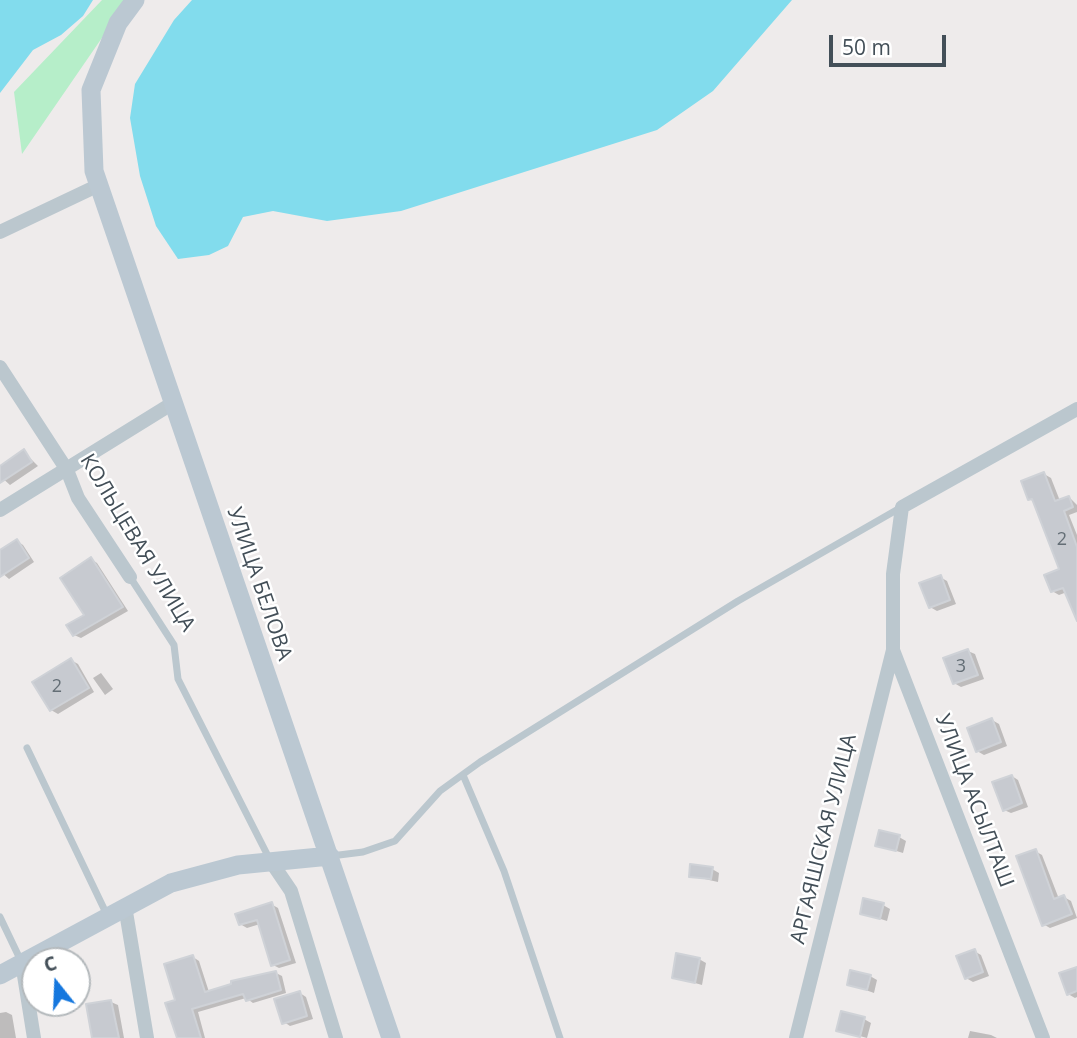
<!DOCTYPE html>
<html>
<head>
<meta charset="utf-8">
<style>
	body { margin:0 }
	#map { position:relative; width:1077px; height:1038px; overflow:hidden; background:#eeebeb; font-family:"Open Sans",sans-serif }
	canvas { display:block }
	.north { position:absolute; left:21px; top:947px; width:70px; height:70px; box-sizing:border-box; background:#fff; border:2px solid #b4b9bc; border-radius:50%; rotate:342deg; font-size:19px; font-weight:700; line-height:28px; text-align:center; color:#434f58 }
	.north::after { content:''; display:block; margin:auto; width:24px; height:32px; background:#1577de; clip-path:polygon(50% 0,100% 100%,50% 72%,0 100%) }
	.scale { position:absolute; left:829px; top:35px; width:117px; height:32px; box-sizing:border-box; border:4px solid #434f58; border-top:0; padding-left:9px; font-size:21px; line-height:24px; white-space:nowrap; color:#434f58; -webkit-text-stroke:5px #fff; paint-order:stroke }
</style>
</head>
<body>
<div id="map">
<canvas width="1077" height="1038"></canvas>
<div class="north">С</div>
<div class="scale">50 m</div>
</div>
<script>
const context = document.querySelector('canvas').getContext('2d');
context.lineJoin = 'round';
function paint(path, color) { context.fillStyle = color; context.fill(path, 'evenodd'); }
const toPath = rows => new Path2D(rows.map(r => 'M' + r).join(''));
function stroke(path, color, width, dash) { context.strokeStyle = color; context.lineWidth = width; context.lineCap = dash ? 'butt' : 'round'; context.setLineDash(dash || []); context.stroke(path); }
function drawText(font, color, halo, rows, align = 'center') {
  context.font = font + ' "Open Sans",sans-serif'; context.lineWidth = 5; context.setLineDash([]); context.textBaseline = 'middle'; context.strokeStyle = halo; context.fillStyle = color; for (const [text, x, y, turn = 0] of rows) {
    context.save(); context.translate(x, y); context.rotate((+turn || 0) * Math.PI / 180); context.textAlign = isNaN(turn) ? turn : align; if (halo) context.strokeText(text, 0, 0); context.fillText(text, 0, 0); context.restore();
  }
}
paint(toPath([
	[102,0,135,0,106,32,22,154,14,92]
]), '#b6eec9');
paint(toPath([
	[0,0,93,0,83,16,61,35,33,50,0,93],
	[192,0,792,0,713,91,657,130,401,211,327,221,273,211,243,217,228,246,209,255,178,259,156,226,140,176,130,118,135,84,174,20]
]), '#82dced');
paint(toPath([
	[24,452,38,466,10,485,0,476,0,468],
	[1044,474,1051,478,1060,501,1069,497,1077,505,1077,512,1069,515,1077,535,1077,619,1067,592,1059,595,1052,591,1061,570,1035,502,1029,499],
	[17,541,23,545,34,562,9,579,0,571,0,552],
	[91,559,97,563,128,611,81,638,74,635,87,615],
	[940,577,947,581,956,604,937,611,930,607],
	[968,651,975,654,984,679,961,687,954,683],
	[71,660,78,664,94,692,58,714,51,710],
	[101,673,113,689,105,695,93,678],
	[992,720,999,724,1007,746,984,755,977,751],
	[1012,776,1018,780,1028,807,1011,813,1004,810],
	[899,837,906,841,903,853,877,845],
	[1035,851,1042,855,1059,899,1064,897,1071,901,1077,918,1050,928,1043,924],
	[712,869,719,873,718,882,691,876],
	[271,904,278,908,296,963,279,968,273,965,260,924,247,928,240,924],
	[883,905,890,909,887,921,862,913],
	[974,951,981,955,989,976,973,982,966,978],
	[193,957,199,961,209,992,276,973,282,976,286,993,253,1003,246,998,198,1012,205,1038,179,1038,177,1001],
	[699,959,706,963,702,985,674,977],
	[1077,968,1077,997,1075,998,1068,994],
	[870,976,877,980,874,993,849,984],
	[300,993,306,997,313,1019,290,1026,284,1022],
	[111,1002,118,1005,124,1038,94,1038],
	[6,1012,12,1015,16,1038,0,1038,0,1013],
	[864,1019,871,1023,867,1038,838,1030],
	[970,1031,991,1035,997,1038,968,1038]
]), '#0003');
const building = toPath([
	[24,449,32,462,0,483,0,466,24,449],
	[1044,472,1055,501,1069,496,1073,507,1064,511,1077,547,1077,621,1063,588,1051,592,1044,575,1059,569,1032,499,1028,500,1021,481,1044,472],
	[17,539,29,558,0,577,0,550,17,539],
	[91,557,123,607,73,636,66,625,84,615,60,578,91,557],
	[941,575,950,600,929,608,919,583,941,575],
	[968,649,978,675,953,684,943,658,968,649],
	[71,658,89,688,50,711,32,682,71,658],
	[992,718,1001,742,976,752,967,728,992,718],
	[1012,775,1022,803,1003,811,992,782,1012,775],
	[879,830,900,835,896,851,875,846,879,830],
	[1036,849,1054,899,1064,895,1072,914,1042,926,1016,856,1036,849],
	[690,864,713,867,711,879,689,877,690,864],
	[863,898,884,903,880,919,860,914,863,898],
	[272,902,290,960,271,966,257,920,239,925,235,914,272,902],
	[975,949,983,972,965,979,956,956,975,949],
	[676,953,700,958,695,983,672,978,676,953],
	[193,955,205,992,231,984,231,981,276,971,281,990,246,1001,243,994,192,1009,201,1038,177,1038,165,1003,175,1000,164,964,193,955],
	[1077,967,1077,991,1067,995,1059,973,1077,967],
	[850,970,871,975,867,990,847,985,850,970],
	[300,991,307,1016,282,1024,274,999,300,991],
	[111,1000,119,1038,92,1038,86,1004,111,1000],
	[841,1011,865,1017,860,1037,836,1031,841,1011]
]);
paint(building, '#c7cad0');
stroke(building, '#cfd2d7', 2);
stroke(toPath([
	[130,577,174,645,178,679,270,860],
	[27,748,107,915],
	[463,775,504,871,560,1038],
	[331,856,363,852,395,841,440,791,480,762,738,601,900,508],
	[0,917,21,961]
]), '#bbc7ce', 7);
stroke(toPath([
	[0,232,99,185],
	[0,367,67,470,78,498,130,577],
	[0,510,173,403],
	[272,863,291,891,336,1038],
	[125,906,147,1038],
	[22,963,34,1038],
	[796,1038,893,650],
	[1043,1038,893,650,893,574,902,507,1077,409]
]), '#bbc7ce', 14);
stroke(toPath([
	[135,0,118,23,91,90,94,171,391,1038],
	[0,975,171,883,238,865,330,856]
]), '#bbc8d2', 19);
drawText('18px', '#646e76', null, [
	["2",1062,540],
	["3",961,667],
	["2",57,687]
]);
drawText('21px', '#434f58', '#fff', [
	["КОЛЬЦЕВАЯ УЛИЦА",137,543,59],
	["УЛИЦА БЕЛОВА",259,584,71],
	["УЛИЦА АСЫЛТАШ",974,801,69],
	["АРГАЯШСКАЯ УЛИЦА",824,839,-76]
]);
</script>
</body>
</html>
